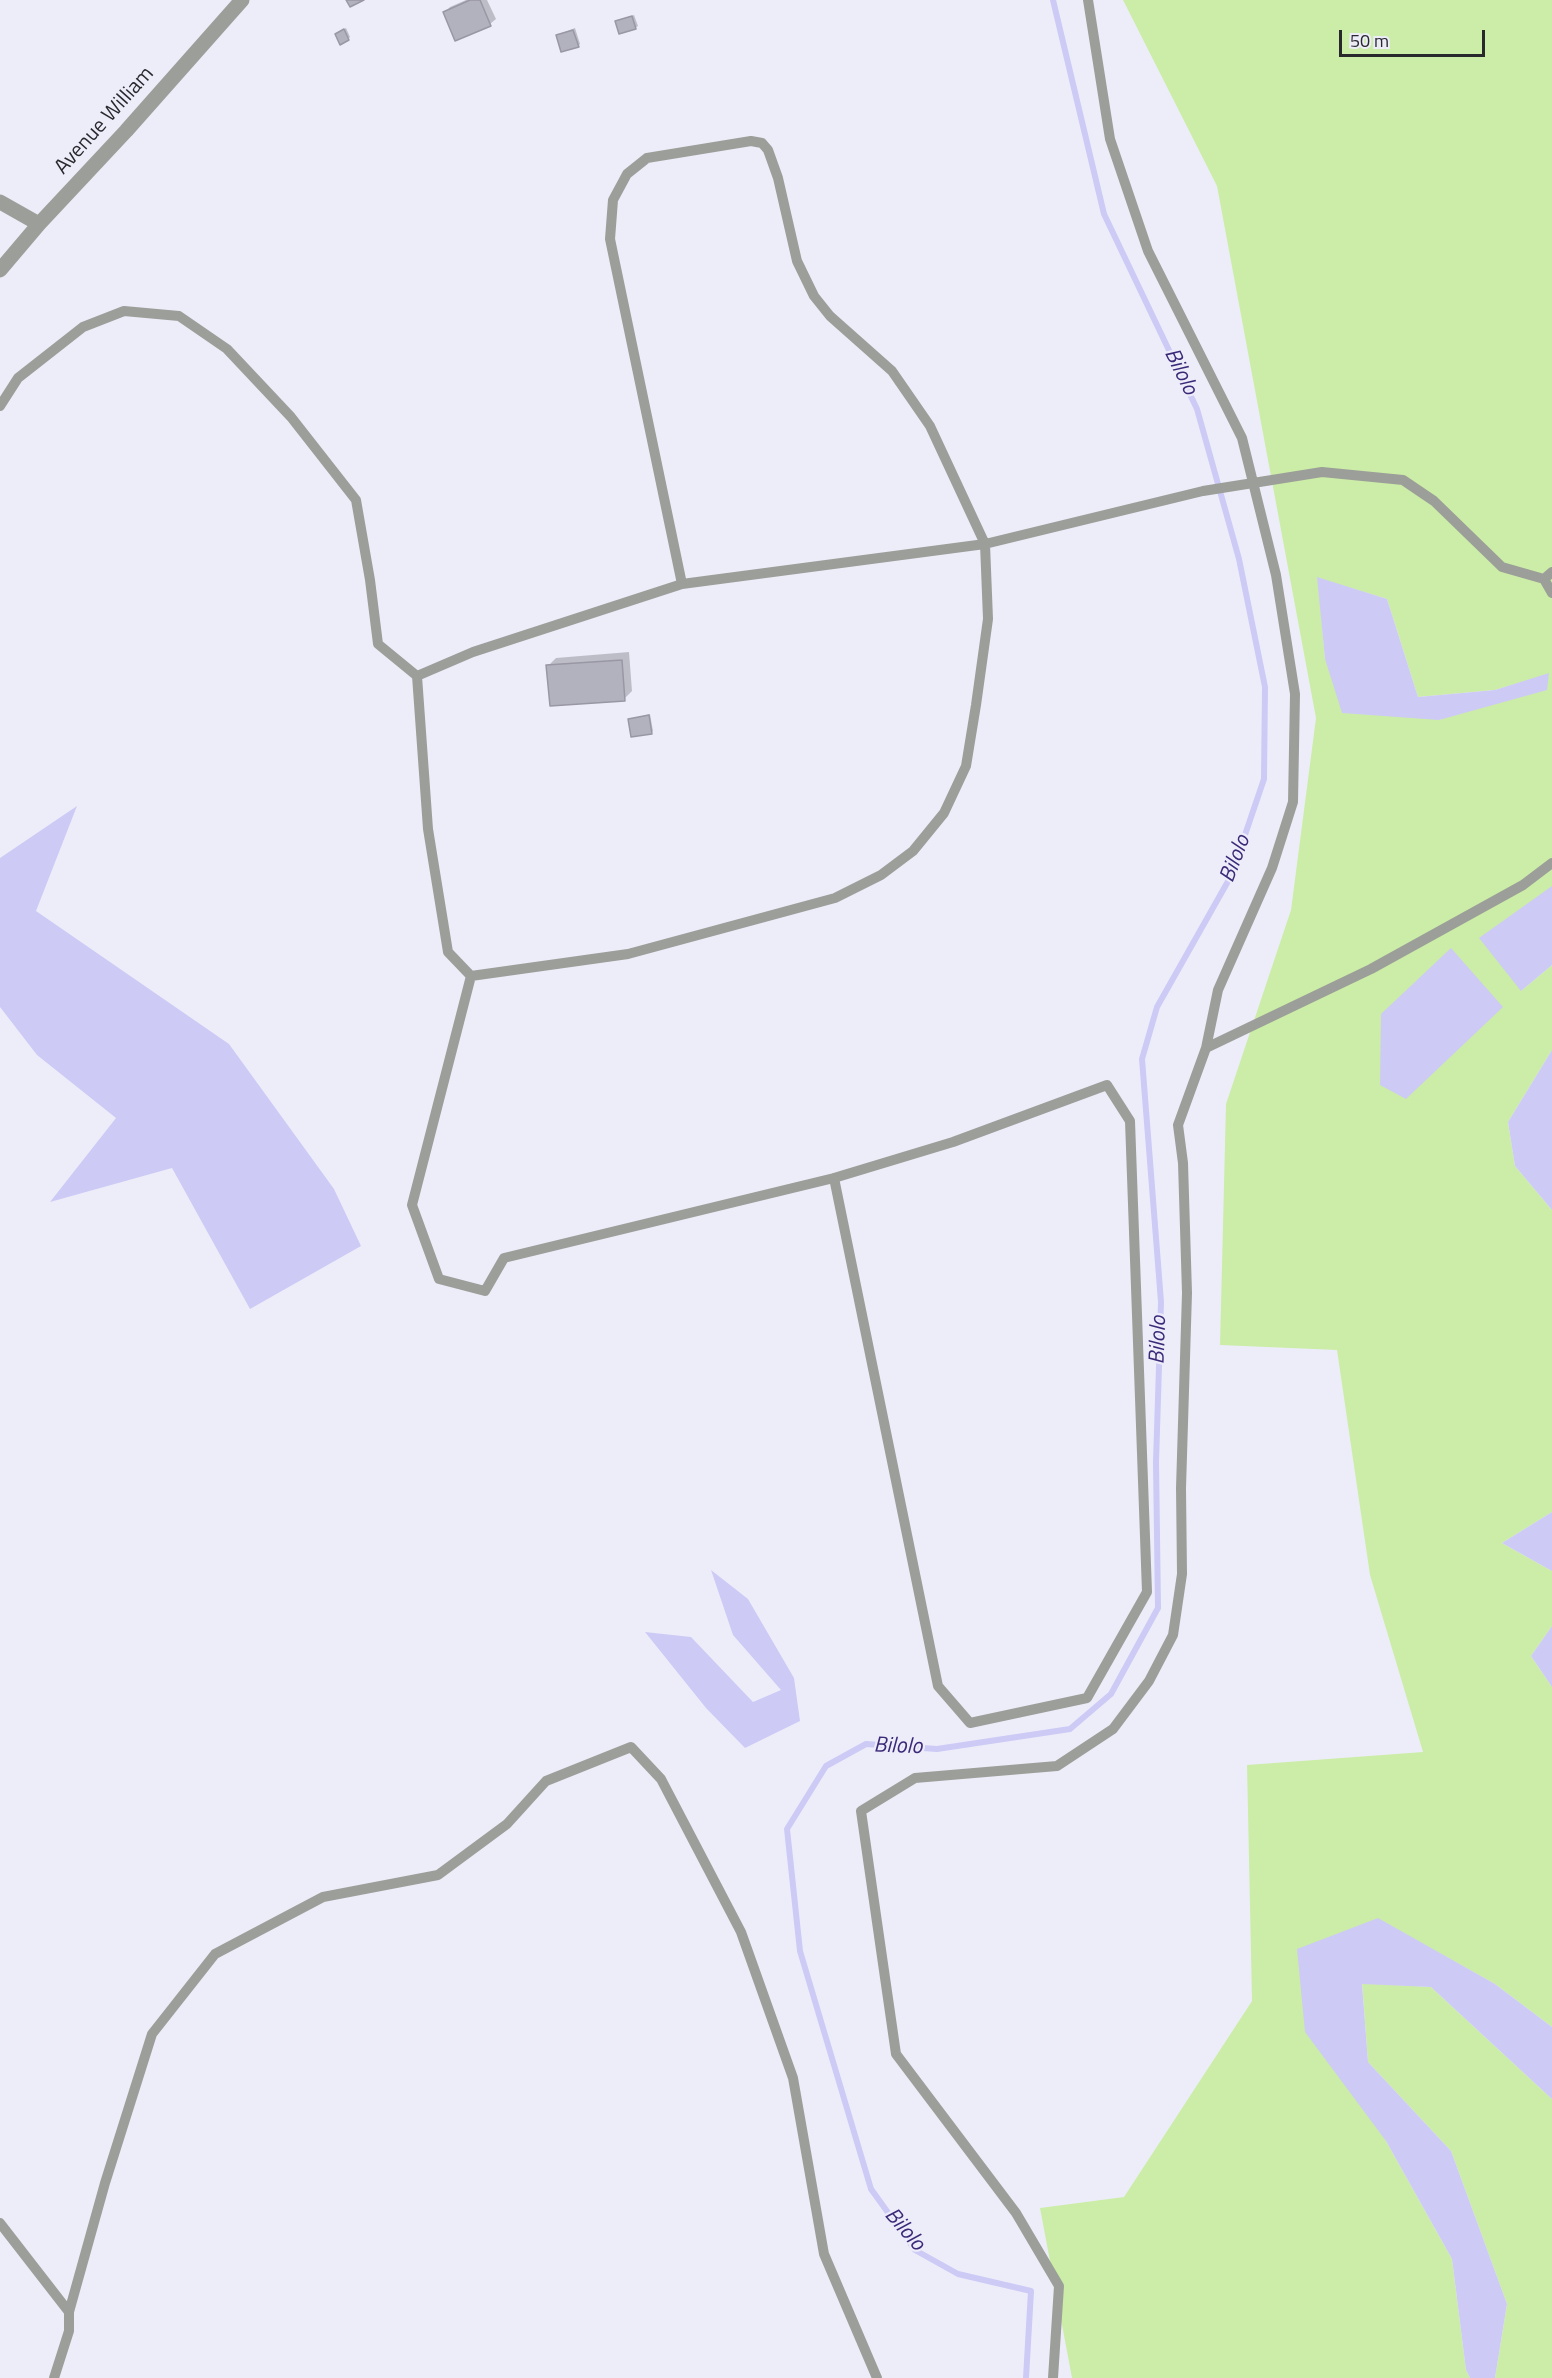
<!DOCTYPE html>
<html>
<head>
<meta charset="utf-8">
<style>
	body { margin:0 }
	#map { position:relative; width:1552px; height:2378px; overflow:hidden; background:#ededfa; font-family:"Titillium Web",sans-serif }
	canvas { display:block }
	.scale { position:absolute; left:1339px; top:30px; width:146px; height:27px; box-sizing:border-box; border:3px solid #29282d; border-top:0; padding-left:8px; font-size:18px; line-height:21px; white-space:nowrap; color:#29282d; -webkit-text-stroke:4px #ededfa; paint-order:stroke }
</style>
</head>
<body>
<div id="map">
<canvas width="1552" height="2378"></canvas>
<div class="scale">50 m</div>
</div>
<script>
const context = document.querySelector('canvas').getContext('2d');
context.lineJoin = 'round';
function paint(path, color) { context.fillStyle = color; context.fill(path, 'evenodd'); }
const toPath = rows => new Path2D(rows.map(r => 'M' + r).join(''));
function stroke(path, color, width, dash) { context.strokeStyle = color; context.lineWidth = width; context.lineCap = dash ? 'butt' : 'round'; context.setLineDash(dash || []); context.stroke(path); }
function drawText(font, color, halo, rows, align = 'center') {
  context.font = font + ' "Titillium Web",sans-serif'; context.lineWidth = 4.5; context.setLineDash([]); context.textBaseline = 'middle'; context.strokeStyle = halo; context.fillStyle = color; for (const [text, x, y, turn = 0] of rows) {
    context.save(); context.translate(x, y); context.rotate((+turn || 0) * Math.PI / 180); context.textAlign = isNaN(turn) ? turn : align; if (halo) context.strokeText(text, 0, 0); context.fillText(text, 0, 0); context.restore();
  }
}
paint(toPath([
	[1123,0,1552,0,1552,886,1521,991,1552,965,1552,1050,1508,1122,1515,1166,1552,1210,1552,1512,1502,1543,1552,1571,1552,1626,1531,1656,1552,1687,1552,2027,1495,1984,1378,1919,1297,1950,1386,2141,1452,2259,1466,2370,1470,2378,1072,2378,1040,2208,1124,2197,1252,2001,1247,1765,1423,1752,1370,1575,1337,1350,1220,1345,1226,1104,1291,910,1316,718,1217,186],
	[1318,578,1387,599,1418,697,1495,690,1549,674,1439,720,1325,659],
	[1362,1983,1431,1987,1552,2099,1552,2378,1495,2378,1507,2304,1451,2151,1368,2062]
]), '#cceda7');
paint(toPath([
	[1317,577,1387,599,1418,697,1495,690,1549,673,1547,690,1439,720,1342,713,1325,659],
	[77,806,36,911,229,1044,334,1189,361,1246,250,1309,172,1168,50,1202,116,1118,37,1055,0,1007,0,858],
	[1552,886,1552,965,1521,991,1479,938],
	[1451,948,1503,1007,1406,1099,1380,1085,1381,1014],
	[1552,1050,1552,1210,1515,1166,1508,1122],
	[1552,1512,1552,1571,1502,1543],
	[711,1570,748,1599,794,1678,800,1721,745,1748,706,1708,645,1632,691,1637,753,1702,781,1690,733,1635],
	[1552,1626,1552,1687,1531,1656],
	[1378,1918,1495,1984,1552,2027,1552,2099,1431,1987,1362,1984,1368,2062,1451,2151,1507,2304,1495,2378,1470,2378,1466,2370,1452,2259,1386,2141,1305,2032,1297,1949]
]), '#cdcaf5');
paint(toPath([
	[466,0,487,0,496,19,490,24,456,39,445,12,450,7],
	[634,15,638,26,635,28,617,21],
	[346,28,350,37,348,39,339,32],
	[575,28,580,44,578,46,557,35],
	[629,652,632,691,624,699,548,666,556,658],
	[650,714,653,731,651,733,630,719]
]), '#0003');
stroke(toPath([
	[1026,2378,1031,2291,958,2274,915,2250,871,2189,800,1951,787,1829,826,1766,866,1744,937,1749,1070,1729,1111,1694,1158,1608,1156,1462,1161,1302,1142,1059,1157,1007,1231,876,1264,779,1265,687,1239,559,1197,409,1104,214,1053,0]
]), '#cdcaf5', 6);
const building = toPath([
	[346,0,364,0,350,7,346,0],
	[470,0,480,0,491,26,455,41,443,12,470,0],
	[632,16,636,29,619,34,615,21,632,16],
	[344,29,349,40,340,45,335,34,344,29],
	[573,30,579,47,561,52,556,35,573,30],
	[622,660,625,701,550,706,546,665,622,660],
	[649,715,652,734,631,737,628,719,649,715]
]);
paint(building, '#b2b2be');
stroke(building, '#9897a3', 1.5);
stroke(toPath([
	[0,406,18,378,83,327,124,311,179,316,227,349,291,417,356,500,370,580,378,644,417,676,473,652,682,584,985,544,1203,491,1322,472,1403,480,1434,501,1502,567,1544,579,1552,572],
	[1544,579,1552,593],
	[417,676,428,829,448,952,471,976,628,954,835,898,881,875,913,851,944,813,966,766,976,705,988,619,985,544,930,426,892,371,830,316,814,296,797,261,778,178,768,150,762,143,751,141,647,158,627,174,613,200,610,239,682,584],
	[471,976,412,1205,439,1279,485,1291,504,1258,834,1178,953,1142,1107,1085,1130,1121,1147,1592,1087,1698,970,1723,938,1686,834,1178],
	[1206,1048,1371,969,1523,885,1552,863],
	[0,2223,69,2312,69,2331,54,2378],
	[69,2312,105,2183,152,2034,215,1954,323,1897,438,1875,507,1824,546,1781,631,1747,661,1779,741,1932,793,2078,824,2254,877,2378],
	[1053,2378,1059,2286,1016,2213,896,2054,861,1811,915,1778,1057,1766,1113,1729,1149,1681,1173,1635,1182,1574,1181,1488,1187,1293,1183,1163,1178,1125,1206,1048,1218,990,1272,868,1293,802,1295,694,1276,575,1242,438,1148,251,1110,139,1088,0]
]), '#9c9f99', 10);
stroke(toPath([
	[0,202,39,224],
	[0,270,39,224,126,131,242,0]
]), '#9c9f99', 15);
drawText('21px', '#29282d', '#ededfa', [
	["Avenue William",105,121,-48]
]);
drawText('italic 22px', '#3c2a79', '#ededfa', [
	["Bilolo",1180,372,64],
	["Bilolo",1236,859,-69],
	["Bilolo",1159,1340,-88],
	["Bilolo",898,1747,2],
	["Bilolo",904,2230,49]
]);
</script>
</body>
</html>
